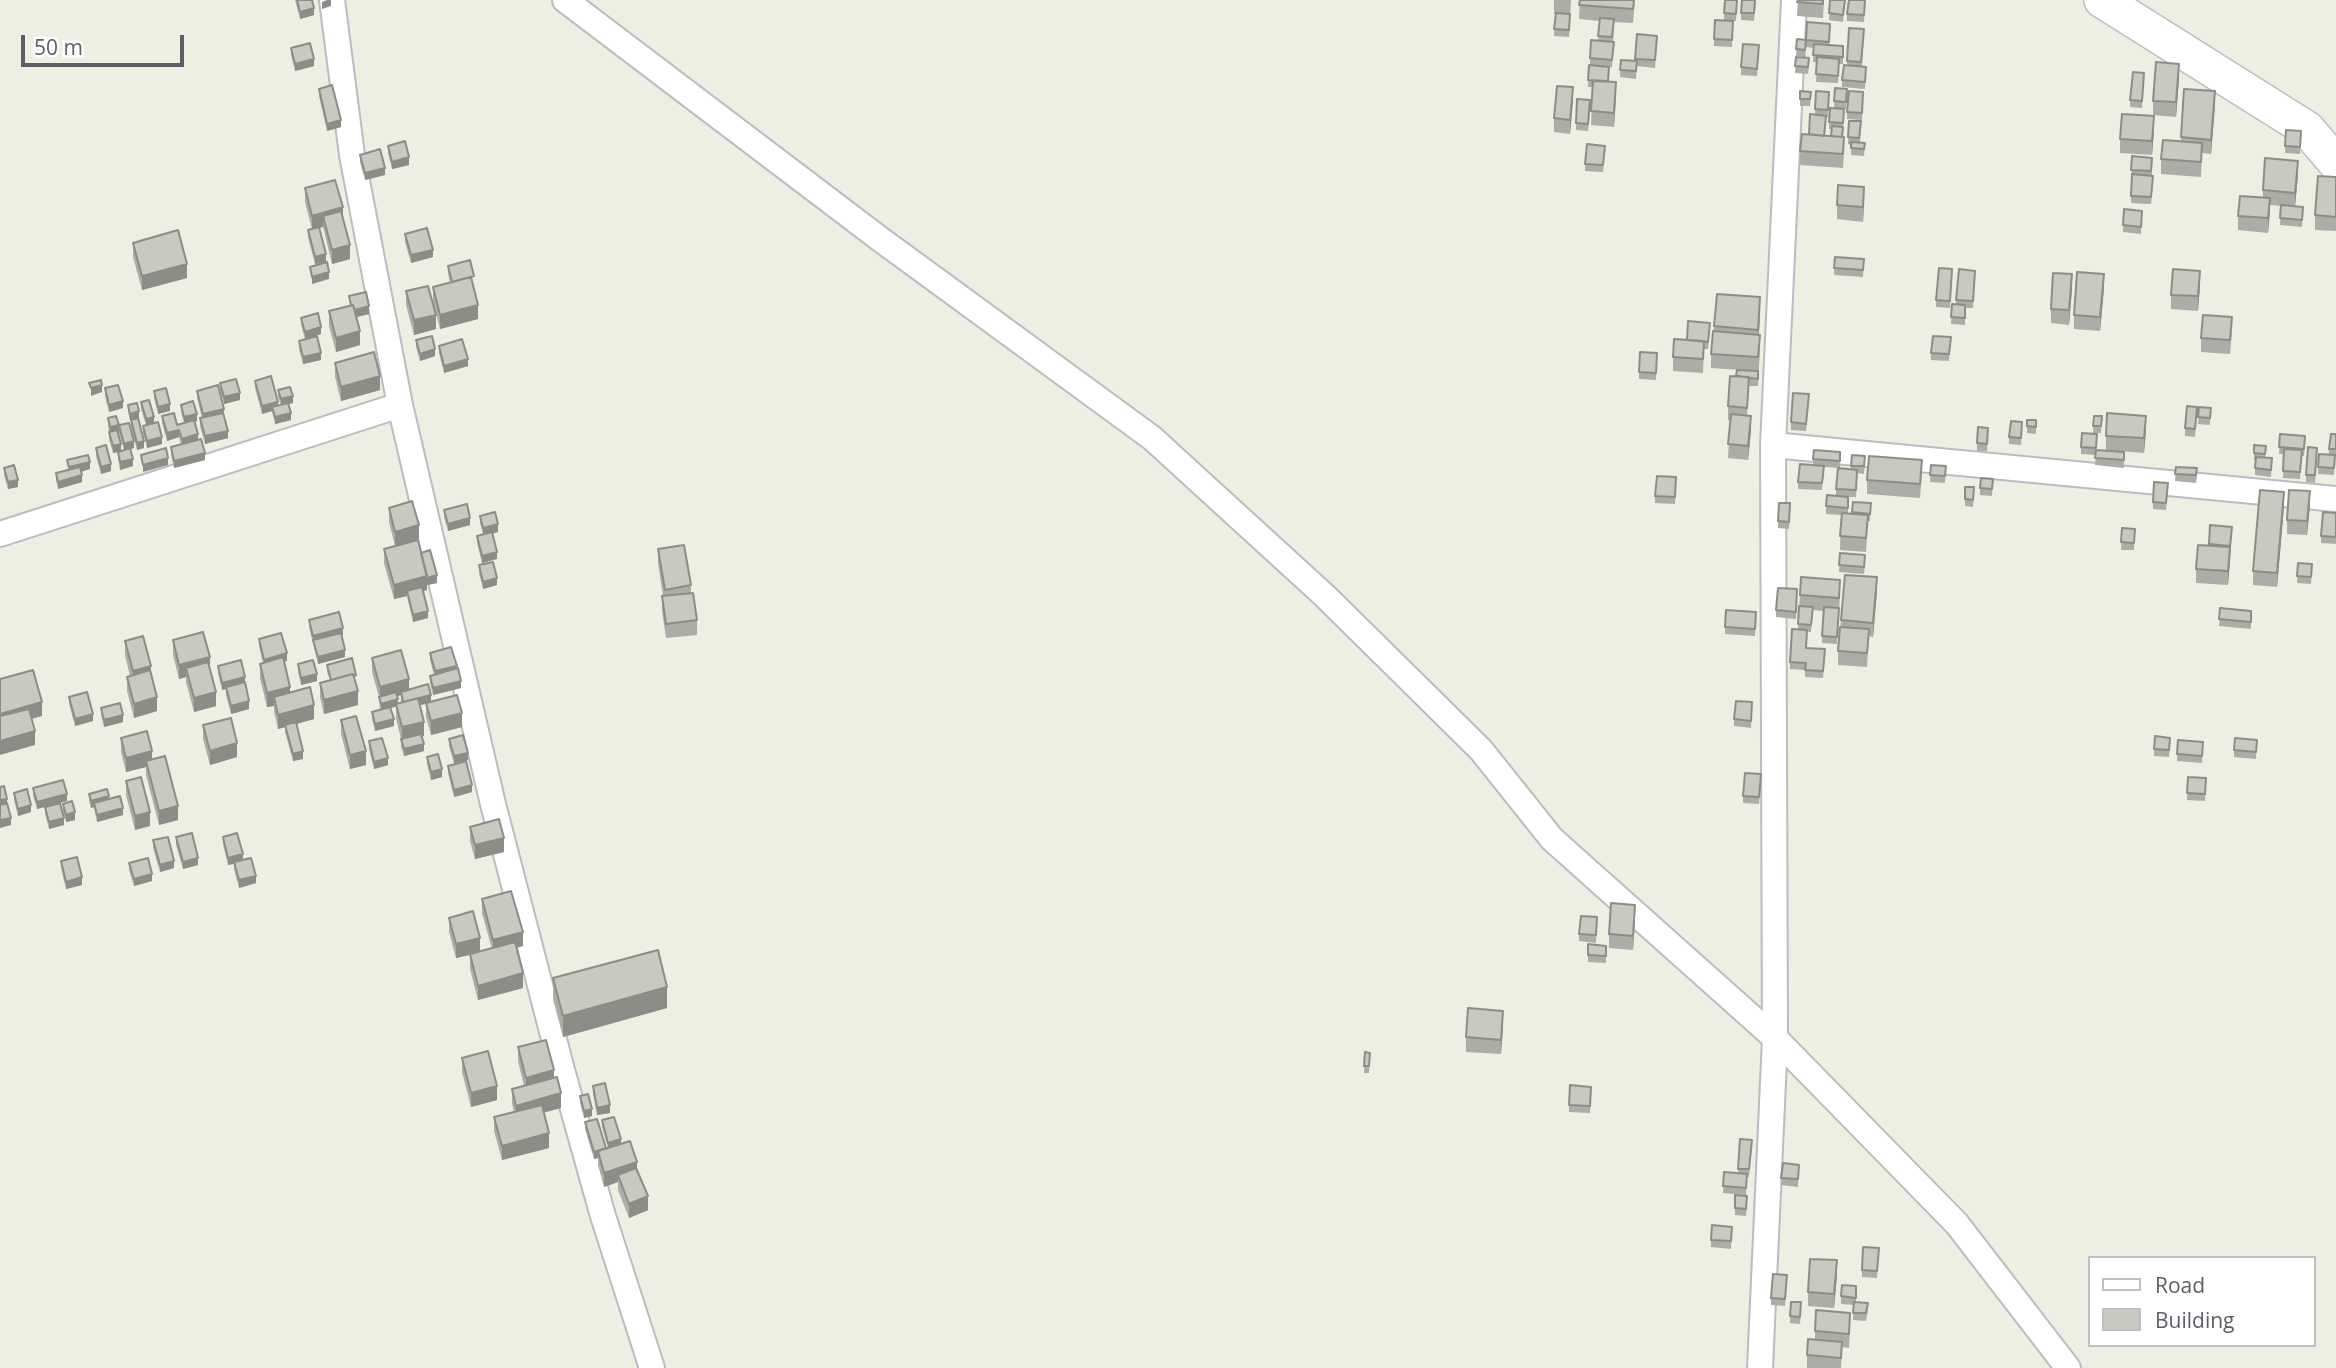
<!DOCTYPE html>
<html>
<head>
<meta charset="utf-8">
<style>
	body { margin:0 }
	#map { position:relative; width:2336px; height:1368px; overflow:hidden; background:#eeeee3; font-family:"Open Sans",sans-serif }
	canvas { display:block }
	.legend { position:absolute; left:2088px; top:1256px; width:228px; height:91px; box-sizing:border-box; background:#fff; border:2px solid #bdbfc1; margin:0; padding:9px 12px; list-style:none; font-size:21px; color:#5b5e64 }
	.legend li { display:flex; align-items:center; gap:14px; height:35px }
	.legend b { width:35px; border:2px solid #bdbfc1 }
	.scale { position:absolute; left:21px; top:35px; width:163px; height:32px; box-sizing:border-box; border:4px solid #5b5e64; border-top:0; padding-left:9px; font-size:21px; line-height:24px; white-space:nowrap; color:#5b5e64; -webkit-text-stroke:5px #fff; paint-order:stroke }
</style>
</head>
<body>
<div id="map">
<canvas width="2336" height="1368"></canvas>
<ul class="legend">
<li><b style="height:9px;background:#fff"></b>Road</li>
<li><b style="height:19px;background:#c9c8c1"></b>Building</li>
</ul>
<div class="scale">50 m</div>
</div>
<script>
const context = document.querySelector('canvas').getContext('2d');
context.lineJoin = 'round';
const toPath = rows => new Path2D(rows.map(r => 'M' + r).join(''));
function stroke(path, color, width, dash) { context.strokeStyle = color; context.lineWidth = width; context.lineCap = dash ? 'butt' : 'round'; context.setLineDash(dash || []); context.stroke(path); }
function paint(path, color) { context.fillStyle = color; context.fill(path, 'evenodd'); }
const street = toPath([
	[332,0,352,155,400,405,493,804,562,1070,603,1216,652,1368],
	[565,0,880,239,1152,438,1325,596,1481,750,1552,839,1775,1038,1957,1224,2068,1368],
	[1773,445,2336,499],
	[0,534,400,405],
	[1760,1368,1775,1038,1773,445,1794,0]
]);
const secondary = toPath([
	[2102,0,2307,129,2336,163]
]);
stroke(street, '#bbbcc2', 28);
stroke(secondary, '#bcbec4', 38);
stroke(street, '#fff', 24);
stroke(secondary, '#fff', 35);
paint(toPath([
	[295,0,312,0,314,15,300,19],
	[1554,0,1571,0,1569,37,1554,36,1555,14,1554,14],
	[1580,0,1635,0,1633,23,1614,22,1612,67,1590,65,1590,58,1598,41,1600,21,1579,19],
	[1737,0,1736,21,1733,21,1732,47,1714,46,1714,39,1724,20,1724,13],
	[1756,0,1754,21,1741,20,1741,13],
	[1798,0,1824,0,1823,18,1797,16],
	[1830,0,1845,0,1843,22,1829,20],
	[1865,0,1864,22,1847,21,1847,14],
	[1849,28,1864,36,1862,67,1866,67,1865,89,1842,87,1842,80,1847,66],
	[1830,31,1829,45,1843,46,1843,64,1839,64,1838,83,1816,82,1817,62,1813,62,1814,48,1806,47,1805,57,1796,56,1797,39,1806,40],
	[1637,34,1657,36,1655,68,1637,66,1636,79,1620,77,1621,60,1635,61],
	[1759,45,1757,76,1741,75,1741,67],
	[291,48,314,66,295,71,291,55],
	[1796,57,1809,65,1808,74,1795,73],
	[1589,65,1609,82,1616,96,1614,127,1591,125,1593,87,1588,87],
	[2179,78,2176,117,2153,115,2153,101],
	[2144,80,2142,108,2130,107,2130,100],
	[1835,88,1847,89,1846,109,1844,109,1843,130,1844,151,1843,168,1800,165,1800,151,1809,134,1815,115,1816,91,1829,92,1828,117,1826,117,1825,136,1831,136,1831,129,1829,129,1830,108,1834,108],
	[319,89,341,127,327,131,319,96],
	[2184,89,2215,105,2211,154,2202,153,2201,177,2161,174,2161,159,2181,141],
	[1800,91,1811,99,1810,106,1800,106],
	[1863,92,1862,120,1847,119,1847,112],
	[1573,101,1570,134,1554,132,1554,118],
	[1590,107,1588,131,1576,130,1576,123],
	[1849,121,1861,129,1860,143,1865,143,1864,156,1851,155,1851,145,1848,144],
	[2154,130,2152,155,2120,153,2120,139],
	[2286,130,2301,131,2300,154,2285,153],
	[388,146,409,165,392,169,388,153],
	[1605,146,1603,172,1585,171,1585,164],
	[360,155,385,175,365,180,360,162],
	[2132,156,2152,158,2152,175,2153,183,2151,204,2131,203],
	[2298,175,2295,206,2303,207,2302,227,2280,225,2281,206,2270,205,2268,233,2238,230,2238,216,2263,198,2263,190],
	[2336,177,2336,231,2315,230,2315,215],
	[305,188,343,216,350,259,332,264,323,227,319,228,326,262,315,264,308,237,308,230,312,229,305,202],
	[1864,201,1863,222,1837,219,1837,205],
	[2124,209,2142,211,2141,234,2123,232],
	[405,234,433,257,411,263,405,242],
	[133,243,187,278,142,290,133,257],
	[1835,257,1864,259,1863,277,1834,275],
	[448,266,474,284,473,284,478,319,440,329,433,301,433,287,450,283,448,273],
	[1959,269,1975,278,1973,308,1965,308,1965,325,1951,324,1952,304,1956,304],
	[1952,276,1950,308,1936,307,1936,300],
	[2200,285,2198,311,2171,309,2171,295],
	[2072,288,2069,325,2051,323,2051,309],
	[2104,288,2100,331,2074,329,2074,315],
	[406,291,436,329,414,335,406,305],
	[349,296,369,314,356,317,360,345,336,352,329,326,329,311,350,306],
	[1760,312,1759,335,1760,349,1758,386,1749,386,1747,416,1751,430,1748,460,1728,458,1730,420,1728,420,1728,406,1736,376,1740,370,1711,368,1711,354,1714,326],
	[301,318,321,334,305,339,301,325],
	[1710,330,1708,349,1704,349,1703,373,1673,371,1673,357,1687,340],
	[2232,332,2230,354,2201,352,2201,338],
	[1951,337,1949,361,1931,360,1931,353],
	[416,340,435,356,420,361,416,347],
	[299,341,321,360,303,364,299,349],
	[439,346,468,366,444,373,439,353],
	[1657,353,1656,380,1639,379,1639,372],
	[335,363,380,390,341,401,335,377],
	[255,381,278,405,281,405,278,397,278,390,293,403,288,404,291,420,275,424,272,411,262,414,255,388],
	[220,383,240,400,224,404,220,390],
	[105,388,123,408,109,412,105,396],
	[154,391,170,411,158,414,154,398],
	[197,391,224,416,228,438,205,444,200,426,200,418,202,418,197,398],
	[141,402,154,423,162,444,147,448,143,433,143,426,146,425,141,409],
	[1809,402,1806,431,1791,430,1791,422],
	[128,405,139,419,144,448,137,450,131,427,131,420,130,421,128,412],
	[181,405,197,421,195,422,198,440,205,460,174,468,171,454,171,447,181,444,179,437,167,441,162,423,162,416,177,425,184,423,181,412],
	[2197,407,2195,437,2185,436,2185,428],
	[2199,407,2211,408,2210,425,2198,424],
	[2094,416,2102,416,2101,433,2093,433],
	[108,418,119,432,118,432,121,451,124,450,119,433,119,425,134,448,131,449,133,466,120,470,118,459,118,452,113,453,109,439],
	[2027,420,2036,420,2036,434,2027,433],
	[2022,422,2021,445,2009,444,2009,437],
	[1988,428,1987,451,1977,451,1977,443],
	[2146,430,2144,453,2106,450,2106,436],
	[2097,434,2096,450,2124,452,2124,468,2095,465,2096,455,2081,454,2081,447],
	[2280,434,2305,443,2304,456,2302,456,2300,479,2283,478,2284,454,2279,454],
	[2336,434,2336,456,2335,456,2334,475,2318,474,2319,454,2329,455,2329,449],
	[2254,445,2266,446,2265,458,2272,458,2271,477,2255,475,2255,460,2254,460],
	[96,448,111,471,101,474,96,456],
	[1840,452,1840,468,1824,467,1822,490,1798,489,1798,482,1813,465,1813,459],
	[1852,455,1865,463,1864,474,1857,473,1856,497,1848,497,1848,514,1852,514,1853,502,1871,503,1870,521,1868,521,1866,552,1840,550,1841,515,1826,514,1826,506,1836,496,1836,489,1851,469],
	[2317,455,2315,483,2306,482,2306,475],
	[67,460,90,469,81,472,82,482,58,489,56,480,56,473,68,470],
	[1931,465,1946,466,1945,483,1930,482],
	[2176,467,2197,476,2196,483,2175,481],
	[4,468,18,487,8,489,4,475],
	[1922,474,1920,498,1867,494,1867,480],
	[1993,479,1992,496,1980,495,1980,488],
	[1676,484,1675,504,1655,503,1655,496],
	[1965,487,1974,487,1973,507,1965,506],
	[2168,491,2166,510,2153,509,2153,502],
	[2310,505,2307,535,2287,534,2287,520],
	[2284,506,2277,587,2253,585,2253,571],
	[389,508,419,539,395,546,389,522],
	[444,510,470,525,448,531,444,517],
	[1790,510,1789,529,1778,528,1778,521],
	[2336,513,2336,544,2321,543,2321,536],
	[480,516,498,532,492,533,497,559,482,563,477,543,477,536,483,534,480,523],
	[2210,525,2232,527,2228,585,2196,583,2196,569,2209,546],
	[2122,528,2135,529,2134,550,2121,550],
	[384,549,421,553,437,583,427,585,427,583,427,590,423,591,428,618,413,622,407,596,394,599,384,563],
	[658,549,691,585,691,593,697,620,697,635,666,638,662,611,662,596,663,596,658,563],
	[1840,553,1865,563,1864,574,1839,572],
	[2298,563,2312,564,2311,584,2297,583],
	[479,565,497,585,483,589,479,573],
	[1801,577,1840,594,1837,644,1822,643,1823,611,1813,610,1811,632,1807,632,1806,648,1825,657,1823,678,1805,677,1805,670,1790,669,1790,662,1798,629],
	[1877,591,1873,637,1869,636,1867,667,1838,665,1838,651,1841,620],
	[1797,596,1796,619,1776,617,1776,610],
	[2220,608,2251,611,2251,629,2219,626],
	[1756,612,1755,636,1725,634,1725,627],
	[309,620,343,635,341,636,345,657,318,664,309,627],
	[259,639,287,661,284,661,290,692,314,719,296,724,303,759,293,761,285,732,285,727,278,729,274,711,274,706,267,707,260,678,260,664,263,663,259,646],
	[173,640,210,667,216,706,194,712,186,682,186,677,179,679,173,655],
	[125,641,151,671,157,711,134,718,127,691,127,677,130,676,125,655],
	[430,653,457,669,461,688,433,695,430,683,430,676,434,675,430,660],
	[372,658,409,690,431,702,462,727,431,735,426,717,426,704,420,705,424,736,422,736,424,751,404,756,401,746,401,739,396,718,396,706,391,708,394,726,375,731,372,719,372,712,380,710,379,697,372,672],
	[401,695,401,703,398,704,397,696],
	[298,664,317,681,301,685,298,671],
	[327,665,356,682,358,705,324,714,320,697,320,683,330,680,327,672],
	[218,666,245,684,249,709,231,714,226,695,226,689,222,690,218,673],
	[69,697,93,721,75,726,69,704],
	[1752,702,1751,728,1734,726,1734,719],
	[101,708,123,722,104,727,101,715],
	[341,720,366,765,350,769,341,734],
	[203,725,237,757,210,765,203,739],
	[121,738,152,759,178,820,159,825,146,775,146,767,126,772,121,752],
	[2170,738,2169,757,2154,756,2154,749],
	[449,739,468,760,454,763,449,746],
	[2178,740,2203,742,2202,763,2177,761],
	[2257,740,2256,759,2234,757,2234,750],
	[369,741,388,765,374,769,369,749],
	[427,757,442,777,431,780,427,764],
	[448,766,472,792,454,797,448,773],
	[2188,777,2206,785,2205,801,2187,800],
	[126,781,150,826,135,830,126,795],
	[1761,781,1759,804,1743,803,1743,796],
	[33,788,67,801,37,809,33,796],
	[14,793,31,812,18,816,14,800],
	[89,794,109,799,123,815,97,822,94,807,91,808,89,801],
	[63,804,75,820,66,822,63,811],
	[45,807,64,825,49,829,45,814],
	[470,827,504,852,475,859,470,841],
	[176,837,198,865,183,869,176,845],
	[223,837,256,883,239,888,234,869,234,864,228,865,223,844],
	[153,840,174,868,160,872,153,848],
	[61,861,82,885,66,889,61,868],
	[129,863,152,881,134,886,129,870],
	[482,899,523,946,516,948,523,988,478,1000,470,969,470,955,456,958,449,932,449,918,480,952,492,949,482,913],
	[1597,917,1596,943,1579,941,1579,934],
	[1635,919,1633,950,1609,948,1609,934],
	[1588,944,1606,946,1606,963,1588,962],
	[553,978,667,1008,563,1037,553,999],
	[1503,1025,1501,1054,1466,1052,1466,1037],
	[518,1047,554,1078,561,1108,544,1112,549,1148,502,1160,494,1131,494,1117,514,1112,512,1103,512,1089,524,1086,518,1061],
	[1365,1052,1370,1053,1369,1073,1364,1073],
	[462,1058,497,1100,471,1107,462,1072],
	[593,1086,610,1113,597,1115,593,1093],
	[1591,1094,1590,1113,1569,1112,1569,1105],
	[580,1096,592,1116,584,1118,580,1103],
	[602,1120,621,1144,637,1171,648,1210,629,1218,618,1190,618,1182,604,1187,598,1165,598,1158,594,1159,585,1129,585,1122,606,1148,608,1148,602,1127],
	[1740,1139,1752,1147,1749,1177,1747,1176,1746,1195,1723,1193,1724,1172,1738,1173],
	[1783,1163,1799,1165,1798,1187,1781,1185],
	[1735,1195,1747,1203,1746,1216,1735,1215],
	[1732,1227,1731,1249,1711,1247,1711,1240],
	[1879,1248,1877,1278,1862,1277,1862,1270],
	[1837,1275,1834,1308,1808,1306,1808,1292],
	[1787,1282,1785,1306,1771,1305,1771,1298],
	[1856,1286,1856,1302,1868,1310,1866,1321,1853,1320,1854,1305,1841,1304,1841,1296],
	[1791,1302,1801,1309,1800,1324,1790,1323],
	[1850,1327,1849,1348,1842,1347,1841,1368,1807,1368,1807,1355,1815,1339,1815,1331]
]), '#adaca6');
paint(toPath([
	[327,0,331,0,331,6,322,9,322,2],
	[314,8,314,15,300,19,300,12],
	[314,59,314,66,295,71,295,64],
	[2179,64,2179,78,2176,117,2176,102],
	[1616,82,1616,96,1614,127,1614,113],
	[1573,87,1573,101,1570,134,1570,120],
	[2215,91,2215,105,2211,154,2211,140],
	[2154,116,2154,130,2152,155,2152,141],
	[341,120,341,127,327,131,327,124],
	[409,157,409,165,392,169,392,162],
	[2298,161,2298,175,2295,207,2295,193],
	[385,168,385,175,365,180,365,173],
	[1864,187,1864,201,1863,222,1863,207],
	[2270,198,2270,212,2268,233,2268,218],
	[343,207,343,221,323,216,323,227,312,230,312,216],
	[350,245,350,259,332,264,332,250],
	[433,250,433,257,411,263,411,255],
	[326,254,326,262,315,264,315,257],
	[187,264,187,278,142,290,142,276],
	[2200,271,2200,285,2198,311,2198,296],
	[329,272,329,279,312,284,312,277],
	[2072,274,2072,288,2069,325,2069,310],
	[2104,274,2104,288,2100,331,2100,317],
	[1760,297,1760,312,1758,344,1758,330],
	[478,305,478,319,440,329,440,315],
	[369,306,369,314,353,318,353,311],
	[436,315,436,329,414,335,414,320],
	[321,327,321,334,305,339,305,332],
	[360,331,360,345,336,352,336,338],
	[435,349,435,356,420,361,420,354],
	[321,353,321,360,303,364,303,357],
	[468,359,468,366,444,373,444,366],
	[380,376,380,390,341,401,341,387],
	[102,385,102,392,91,396,91,388],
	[240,393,240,400,224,404,224,397],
	[293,396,293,403,281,406,281,399],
	[123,401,123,408,109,412,109,405],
	[278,402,278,409,272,407,272,411,262,414,262,406],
	[170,404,170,411,158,414,158,407],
	[224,409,224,416,203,421,203,414],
	[139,411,139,419,130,421,130,414],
	[291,413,291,420,275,424,275,417],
	[197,414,197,421,184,424,184,417],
	[1751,416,1751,430,1748,460,1748,446],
	[2146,416,2146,430,2144,453,2144,438],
	[154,417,154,424,146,426,146,419],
	[119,425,119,432,110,434,110,427],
	[179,430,179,437,167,441,167,433],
	[228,431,228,438,205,444,205,436],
	[198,434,198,441,182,446,182,439],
	[162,437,162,444,147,448,147,441],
	[134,441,134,448,124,451,124,444],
	[144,441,144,448,137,450,137,443],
	[121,444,121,451,113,453,113,446],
	[205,453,205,460,174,468,174,461],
	[168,458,168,465,143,472,143,465],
	[133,459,133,466,120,470,120,462],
	[90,462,90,469,69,475,69,467],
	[111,464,111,471,101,474,101,467],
	[82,475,82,482,58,489,58,482],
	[18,480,18,487,8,489,8,482],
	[2310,491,2310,505,2307,535,2307,521],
	[2284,492,2284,506,2277,587,2277,573],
	[470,518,470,525,448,531,448,524],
	[498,524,498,532,483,536,483,528],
	[419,525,419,539,395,546,395,532],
	[2232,527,2230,562,2228,585,2228,571],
	[497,552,497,559,482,563,482,556],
	[437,575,437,583,427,585,427,578],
	[427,576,427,590,408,595,407,591,407,596,394,599,394,585],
	[1877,577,1877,591,1873,637,1873,623],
	[497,578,497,585,483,589,483,582],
	[428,611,428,618,413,622,413,615],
	[343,628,343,635,314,643,313,640,313,643,313,636],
	[345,650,345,657,318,664,318,657],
	[287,653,287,661,264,667,264,660],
	[210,657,210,671,186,668,186,677,179,679,179,665],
	[151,666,151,681,133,685,133,671],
	[457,666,457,673,435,679,435,671],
	[317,674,317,681,301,685,301,678],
	[245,677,245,684,222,690,222,683],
	[409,679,409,693,401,692,401,695,380,701,380,687],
	[461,681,461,688,433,695,433,688],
	[290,687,290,701,274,697,274,706,267,707,267,693],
	[358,691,358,705,324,714,324,700],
	[216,692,216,706,194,712,194,698],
	[431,695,431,702,403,710,403,703],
	[157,697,157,711,134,718,134,704],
	[398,699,398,706,381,711,381,704],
	[249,701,249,709,231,714,231,706],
	[42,702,42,716,0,728,0,714],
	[314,705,314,719,278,729,278,715],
	[462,713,462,727,431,735,431,721],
	[93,714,93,721,75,726,75,719],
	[123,715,123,722,104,727,104,720],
	[394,719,394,726,375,731,375,724],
	[424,722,424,736,402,742,402,727],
	[35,731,35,745,0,755,0,741],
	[237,743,237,757,210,765,210,751],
	[424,744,424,751,404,756,404,749],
	[152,751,152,765,146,761,146,767,126,772,126,758],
	[303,751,303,759,293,761,293,754],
	[366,751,366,765,350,769,350,755],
	[468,753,468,760,454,763,454,756],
	[388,758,388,765,374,769,374,762],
	[442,769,442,777,431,780,431,772],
	[472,785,472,792,454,797,454,790],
	[67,794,67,801,37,809,37,802],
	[109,796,109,803,94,803,94,807,91,808,91,801],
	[7,799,7,806,0,808,0,800],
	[31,805,31,812,18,816,18,809],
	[178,806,178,820,159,825,159,811],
	[123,808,123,815,97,822,97,815],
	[75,812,75,820,66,822,66,815],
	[150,812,150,826,135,830,135,816],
	[11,818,11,825,0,828,0,820],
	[64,818,64,825,49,829,49,822],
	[504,838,504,852,475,859,475,845],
	[243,854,243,861,228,865,228,858],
	[198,858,198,865,183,869,183,862],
	[174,861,174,868,160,872,160,865],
	[152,874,152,881,134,886,134,879],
	[256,876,256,883,239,888,239,880],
	[82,877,82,885,66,889,66,882],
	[1635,905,1635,919,1633,950,1633,936],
	[523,932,523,946,493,954,493,940],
	[480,938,480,952,456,958,456,944],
	[523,973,523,988,478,1000,478,986],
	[667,987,667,1008,563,1037,563,1016],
	[1503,1011,1503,1025,1501,1054,1501,1040],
	[554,1070,554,1084,526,1092,526,1078],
	[497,1086,497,1100,471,1107,471,1093],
	[561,1093,561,1108,516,1120,516,1106],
	[610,1105,610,1113,597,1115,597,1108],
	[592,1109,592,1116,584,1118,584,1111],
	[549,1133,549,1148,502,1160,502,1146],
	[621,1139,621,1146,608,1150,608,1143],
	[598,1151,598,1158,594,1159,594,1152],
	[637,1162,637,1176,618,1175,618,1182,604,1187,604,1173],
	[648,1196,648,1210,629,1218,629,1204],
	[1837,1260,1837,1275,1834,1308,1834,1294]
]), '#8d8c87');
const building = toPath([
	[297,0,312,0,314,8,300,12,297,0],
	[1580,0,1634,0,1633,9,1579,5,1580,0],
	[1725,0,1737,0,1736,14,1724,13,1725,0],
	[1742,0,1755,0,1754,13,1741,13,1742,0],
	[1798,0,1823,0,1823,4,1797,2,1798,0],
	[1830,0,1845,0,1843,15,1829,13,1830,0],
	[1849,0,1865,0,1864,15,1847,14,1849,0],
	[1556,13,1570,14,1569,30,1554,29,1556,13],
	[1600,18,1614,19,1612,37,1598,36,1600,18],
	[1715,20,1733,21,1732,40,1714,39,1715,20],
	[1807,22,1830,24,1829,42,1806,40,1807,22],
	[1849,28,1864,29,1861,62,1847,61,1849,28],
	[1637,34,1657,36,1655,60,1635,59,1637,34],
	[1797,39,1806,40,1805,50,1796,49,1797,39],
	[1591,40,1614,42,1612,60,1590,58,1591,40],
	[310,43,314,59,295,64,291,48,310,43],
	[1743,44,1759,45,1757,69,1741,67,1743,44],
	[1814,44,1843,46,1843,57,1813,55,1814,44],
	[1796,57,1809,58,1808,67,1795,66,1796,57],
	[1817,57,1839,59,1838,76,1816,74,1817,57],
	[1621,60,1637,61,1636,71,1620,70,1621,60],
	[2156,62,2179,64,2176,102,2153,101,2156,62],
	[1589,65,1609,67,1608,81,1588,80,1589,65],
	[1844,65,1866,67,1865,82,1842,80,1844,65],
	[2133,72,2144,73,2142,101,2130,100,2133,72],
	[1593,81,1616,82,1614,113,1591,111,1593,81],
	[332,85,341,120,327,124,319,89,332,85],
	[1557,86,1573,87,1570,120,1554,118,1557,86],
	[1835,88,1847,89,1846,102,1834,101,1835,88],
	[2184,89,2215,91,2211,140,2181,137,2184,89],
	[1800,91,1811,92,1810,99,1800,99,1800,91],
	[1816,91,1829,92,1828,110,1815,109,1816,91],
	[1849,91,1863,92,1862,113,1847,112,1849,91],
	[1577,99,1590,100,1588,124,1576,123,1577,99],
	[1830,108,1844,109,1843,123,1829,122,1830,108],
	[1810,114,1826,116,1824,136,1809,134,1810,114],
	[2122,114,2154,116,2152,141,2120,139,2122,114],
	[1849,121,1861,121,1859,138,1848,137,1849,121],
	[1832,126,1843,127,1842,137,1831,136,1832,126],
	[2286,130,2301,131,2300,147,2285,146,2286,130],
	[1802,134,1844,137,1843,154,1800,151,1802,134],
	[2163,140,2202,143,2201,162,2161,159,2163,140],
	[405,141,409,157,392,162,388,146,405,141],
	[1851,142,1865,143,1864,149,1851,148,1851,142],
	[1587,144,1605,146,1603,165,1585,164,1587,144],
	[380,149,385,168,365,173,360,155,380,149],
	[2132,156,2152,158,2151,171,2131,170,2132,156],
	[2265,158,2298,161,2295,193,2263,190,2265,158],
	[2132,174,2153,176,2151,197,2131,196,2132,174],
	[2318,176,2336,177,2336,217,2315,215,2318,176],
	[335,180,343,207,312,216,305,188,335,180],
	[1838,185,1864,187,1863,207,1837,205,1838,185],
	[2240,196,2270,198,2268,218,2238,216,2240,196],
	[2281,205,2303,207,2302,220,2280,218,2281,205],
	[2124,209,2142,211,2141,227,2123,225,2124,209],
	[341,211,350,245,332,250,323,216,341,211],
	[319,227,326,254,315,257,308,230,319,227],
	[427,228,433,250,411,255,405,234,427,228],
	[178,230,187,264,142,276,133,243,178,230],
	[1835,257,1864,259,1863,270,1834,268,1835,257],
	[470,260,474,276,452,282,448,266,470,260],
	[327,262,329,272,312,277,310,267,327,262],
	[1939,268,1952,269,1950,301,1936,300,1939,268],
	[1959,269,1975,271,1973,301,1956,300,1959,269],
	[2173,269,2200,271,2198,296,2171,295,2173,269],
	[2077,272,2104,274,2100,317,2074,315,2077,272],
	[2053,273,2072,274,2069,310,2051,309,2053,273],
	[471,277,478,305,440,315,433,287,471,277],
	[428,286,436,315,414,320,406,291,428,286],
	[366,292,369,306,355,310,353,305,351,305,349,296,366,292],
	[1717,294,1760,297,1758,330,1714,326,1717,294],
	[1952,304,1965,305,1965,318,1951,317,1952,304],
	[353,305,360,331,336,338,329,311,353,305],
	[318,313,321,327,305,332,301,318,318,313],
	[2203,315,2232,317,2230,340,2201,338,2203,315],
	[1688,321,1710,323,1708,342,1687,340,1688,321],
	[1713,331,1760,335,1758,357,1711,354,1713,331],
	[317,336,321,353,303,357,299,341,317,336],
	[432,336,435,349,420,354,416,340,432,336],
	[1933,336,1951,337,1949,354,1931,353,1933,336],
	[462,339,468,359,444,366,439,346,462,339],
	[1674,339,1704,341,1703,359,1673,357,1674,339],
	[374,352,380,376,341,387,335,363,374,352],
	[1640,352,1657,353,1656,373,1639,372,1640,352],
	[1737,370,1758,371,1758,379,1736,376,1737,370],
	[271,376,278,402,262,406,255,381,271,376],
	[1730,376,1749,377,1747,408,1728,406,1730,376],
	[236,379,240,393,224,397,220,383,236,379],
	[101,380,102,385,91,388,89,383,101,380],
	[118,385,123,401,109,405,105,388,118,385],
	[218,385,224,409,203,414,197,391,218,385],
	[290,387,293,396,281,399,278,390,290,387],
	[166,388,170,404,158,407,154,391,166,388],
	[1793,393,1809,394,1806,424,1791,422,1793,393],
	[149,400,154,417,146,419,141,402,149,400],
	[193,401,197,414,184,417,181,405,193,401],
	[137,403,139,411,130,414,128,405,137,403],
	[288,403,291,413,275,417,272,407,288,403],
	[2187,406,2197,407,2195,429,2185,428,2187,406],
	[2199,407,2211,408,2210,418,2198,417,2199,407],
	[174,413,177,425,194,420,198,434,182,439,179,430,167,433,162,416,174,413],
	[223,413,228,431,205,436,200,418,223,413],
	[2107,413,2146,416,2144,438,2106,436,2107,413],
	[1731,414,1751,416,1748,446,1728,444,1731,414],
	[116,416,119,425,110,427,108,418,116,416],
	[2094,416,2102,416,2101,426,2093,426,2094,416],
	[138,418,144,441,137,443,131,420,138,418],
	[2027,420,2036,420,2036,427,2027,426,2027,420],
	[2011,421,2022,422,2021,438,2009,437,2011,421],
	[158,422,162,437,147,441,143,426,158,422],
	[129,423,134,441,124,444,119,425,129,423],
	[1978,427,1988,428,1987,444,1977,443,1978,427],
	[117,430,121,444,113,446,109,432,117,430],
	[2082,433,2097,434,2096,448,2081,447,2082,433],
	[2280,434,2305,436,2304,449,2279,447,2280,434],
	[2331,434,2336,434,2336,449,2329,449,2331,434],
	[201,439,205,453,174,461,171,447,201,439],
	[106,445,111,464,101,467,96,448,106,445],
	[2254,445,2266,446,2265,454,2254,453,2254,445],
	[2308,447,2317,448,2315,475,2306,475,2308,447],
	[130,448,133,459,120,462,118,452,130,448],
	[166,448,168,458,143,465,141,455,166,448],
	[2284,449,2302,450,2300,472,2283,471,2284,449],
	[1814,450,1840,452,1840,461,1813,459,1814,450],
	[2096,450,2124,452,2124,460,2095,458,2096,450],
	[2319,454,2335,455,2334,468,2318,467,2319,454],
	[88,455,90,462,69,467,67,460,88,455],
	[1852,455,1865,456,1864,466,1851,466,1852,455],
	[1869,456,1922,460,1920,484,1867,480,1869,456],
	[2256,457,2272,458,2271,470,2255,468,2256,457],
	[1800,464,1824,466,1822,483,1798,482,1800,464],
	[14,465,18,480,8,482,4,468,14,465],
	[1931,465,1946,466,1945,476,1930,475,1931,465],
	[80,467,82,475,58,482,56,473,80,467],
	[2176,467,2197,468,2196,475,2175,474,2176,467],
	[1838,468,1857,470,1856,490,1836,489,1838,468],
	[1657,476,1676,477,1675,497,1655,496,1657,476],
	[1981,478,1993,479,1992,489,1980,488,1981,478],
	[2154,482,2168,483,2166,503,2153,502,2154,482],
	[1965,487,1974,487,1973,500,1965,499,1965,487],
	[2260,490,2284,492,2277,573,2253,571,2260,490],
	[2289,490,2310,491,2307,521,2287,520,2289,490],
	[1827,495,1848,497,1848,508,1826,506,1827,495],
	[412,501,419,525,395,532,389,508,412,501],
	[1853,502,1871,503,1870,514,1852,512,1853,502],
	[1779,503,1790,503,1789,522,1778,521,1779,503],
	[467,504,470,518,448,524,444,510,467,504],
	[495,512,498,524,483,528,480,516,495,512],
	[2323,512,2336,513,2336,537,2321,536,2323,512],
	[1842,513,1868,515,1866,538,1840,536,1842,513],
	[2210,525,2232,527,2230,546,2209,544,2210,525],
	[2122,528,2135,529,2134,543,2121,542,2122,528],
	[492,532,497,552,482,556,477,536,492,532],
	[418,540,427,576,394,585,384,549,418,540],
	[684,545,691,585,665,590,658,549,684,545],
	[2198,545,2230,547,2228,571,2196,569,2198,545],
	[430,550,437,575,427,578,421,553,430,550],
	[1840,553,1865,555,1864,567,1839,565,1840,553],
	[493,562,497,578,483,582,479,565,493,562],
	[2298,563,2312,564,2311,577,2297,576,2298,563],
	[1845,575,1877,577,1873,623,1841,620,1845,575],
	[1801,577,1840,580,1839,598,1800,595,1801,577],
	[422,587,428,611,413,615,407,591,422,587],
	[1778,588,1797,589,1796,612,1776,610,1778,588],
	[693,593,697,620,666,624,662,596,693,593],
	[1799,606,1813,607,1811,625,1798,624,1799,606],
	[1824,607,1839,608,1837,637,1822,636,1824,607],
	[2220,608,2251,611,2251,622,2219,619,2220,608],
	[1726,610,1756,612,1755,629,1725,627,1726,610],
	[339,612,343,628,313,636,309,620,339,612],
	[1840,627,1869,629,1867,653,1838,651,1840,627],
	[1792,629,1807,630,1806,648,1825,649,1823,671,1805,670,1806,663,1790,662,1792,629],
	[203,632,210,657,179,665,173,640,203,632],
	[281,633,287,653,264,660,259,639,281,633],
	[341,633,345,650,318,657,313,640,341,633],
	[143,636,151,666,133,671,125,641,143,636],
	[451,647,457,666,435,671,430,653,451,647],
	[401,650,409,679,380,687,372,658,401,650],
	[283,657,290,687,267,693,260,664,283,657],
	[352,658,356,675,354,676,353,674,331,680,327,665,352,658],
	[241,660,245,677,222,683,218,666,241,660],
	[313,660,317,674,301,678,298,664,313,660],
	[208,662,216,692,194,698,186,668,208,662],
	[458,668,461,681,433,688,430,676,458,668],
	[33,670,42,702,0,714,0,679,33,670],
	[150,670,157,697,134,704,127,677,150,670],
	[353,674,358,691,324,700,320,683,353,674],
	[245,682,249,701,231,706,226,687,245,682],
	[428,684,431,695,403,702,401,692,428,684],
	[310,687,314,705,278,715,274,697,310,687],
	[87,692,93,714,75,719,69,697,87,692],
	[396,692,398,699,381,704,379,697,396,692],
	[457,695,462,713,431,721,426,703,457,695],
	[418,698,424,722,402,727,396,704,418,698],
	[1736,701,1752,702,1751,721,1734,719,1736,701],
	[120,703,123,715,104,720,101,708,120,703],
	[390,707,394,719,375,724,372,712,390,707],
	[29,709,35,731,0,741,0,716,29,709],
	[356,716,366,751,350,755,341,720,356,716],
	[231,718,237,743,210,751,203,725,231,718],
	[296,722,303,751,293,754,285,725,296,722],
	[147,731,152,751,126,758,121,738,147,731],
	[421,734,424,744,404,749,401,739,421,734],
	[463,735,468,753,454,756,449,739,463,735],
	[2155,736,2170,738,2169,750,2154,749,2155,736],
	[382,738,388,758,374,762,369,741,382,738],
	[2235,738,2257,740,2256,752,2234,750,2235,738],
	[2178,740,2203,742,2202,756,2177,754,2178,740],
	[438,754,442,769,431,772,427,757,438,754],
	[165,756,178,806,159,811,146,761,165,756],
	[466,761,472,785,454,790,448,766,466,761],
	[1745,773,1761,774,1759,797,1743,796,1745,773],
	[141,777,150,812,135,816,126,781,141,777],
	[2188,777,2206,778,2205,794,2187,793,2188,777],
	[63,780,67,794,37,802,33,788,63,780],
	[4,786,7,799,0,800,0,787,4,786],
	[27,789,31,805,18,809,14,793,27,789],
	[107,789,109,796,91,801,89,794,107,789],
	[120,796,123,808,97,815,94,803,120,796],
	[72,801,75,812,66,815,63,804,72,801],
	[7,803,11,818,0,820,0,805,7,803],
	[60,803,64,818,49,822,45,807,60,803],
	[499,819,504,838,475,845,470,827,499,819],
	[192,833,198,858,183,862,176,837,192,833],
	[237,833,243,854,228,858,223,837,237,833],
	[168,837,174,861,160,865,153,840,168,837],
	[77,857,82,877,66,882,61,861,77,857],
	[148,858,152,874,134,879,129,863,148,858],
	[251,858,256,876,239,880,234,862,251,858],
	[511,891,523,932,493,940,482,899,511,891],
	[1611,903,1635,905,1633,936,1609,934,1611,903],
	[473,911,480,938,456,944,449,918,473,911],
	[1581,916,1597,917,1596,935,1579,934,1581,916],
	[515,942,523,973,478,986,470,954,515,942],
	[1588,944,1606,946,1606,956,1588,955,1588,944],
	[658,950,667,987,563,1016,553,978,658,950],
	[1468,1008,1503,1011,1501,1040,1466,1037,1468,1008],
	[546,1040,554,1070,526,1078,518,1047,546,1040],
	[488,1051,497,1086,471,1093,462,1058,488,1051],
	[1365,1052,1370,1053,1369,1066,1364,1066,1365,1052],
	[557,1077,561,1093,516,1106,512,1089,557,1077],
	[605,1083,610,1105,597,1108,593,1086,605,1083],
	[1570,1085,1591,1087,1590,1106,1569,1105,1570,1085],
	[588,1094,592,1109,584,1111,580,1096,588,1094],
	[542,1105,549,1133,502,1146,494,1117,542,1105],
	[614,1117,621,1139,608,1143,602,1120,614,1117],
	[597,1119,606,1148,594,1152,585,1122,597,1119],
	[1740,1139,1752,1140,1749,1169,1738,1169,1740,1139],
	[630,1141,637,1162,604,1173,598,1151,630,1141],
	[1783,1163,1799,1165,1798,1179,1781,1178,1783,1163],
	[636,1168,648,1196,629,1204,618,1175,636,1168],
	[1724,1172,1747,1174,1746,1188,1723,1186,1724,1172],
	[1735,1195,1747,1196,1746,1209,1735,1208,1735,1195],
	[1712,1225,1732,1227,1731,1241,1711,1240,1712,1225],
	[1863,1247,1879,1248,1877,1271,1862,1270,1863,1247],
	[1810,1259,1837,1260,1834,1294,1808,1292,1810,1259],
	[1773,1274,1787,1275,1785,1299,1771,1298,1773,1274],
	[1842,1285,1856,1286,1856,1298,1841,1296,1842,1285],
	[1791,1302,1801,1302,1800,1317,1790,1316,1791,1302],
	[1854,1302,1868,1303,1866,1313,1853,1313,1854,1302],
	[1816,1310,1850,1313,1849,1334,1815,1331,1816,1310],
	[1808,1339,1842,1342,1841,1358,1807,1355,1808,1339]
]);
paint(building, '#c9c8c1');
stroke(building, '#8d8c87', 2);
</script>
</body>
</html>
